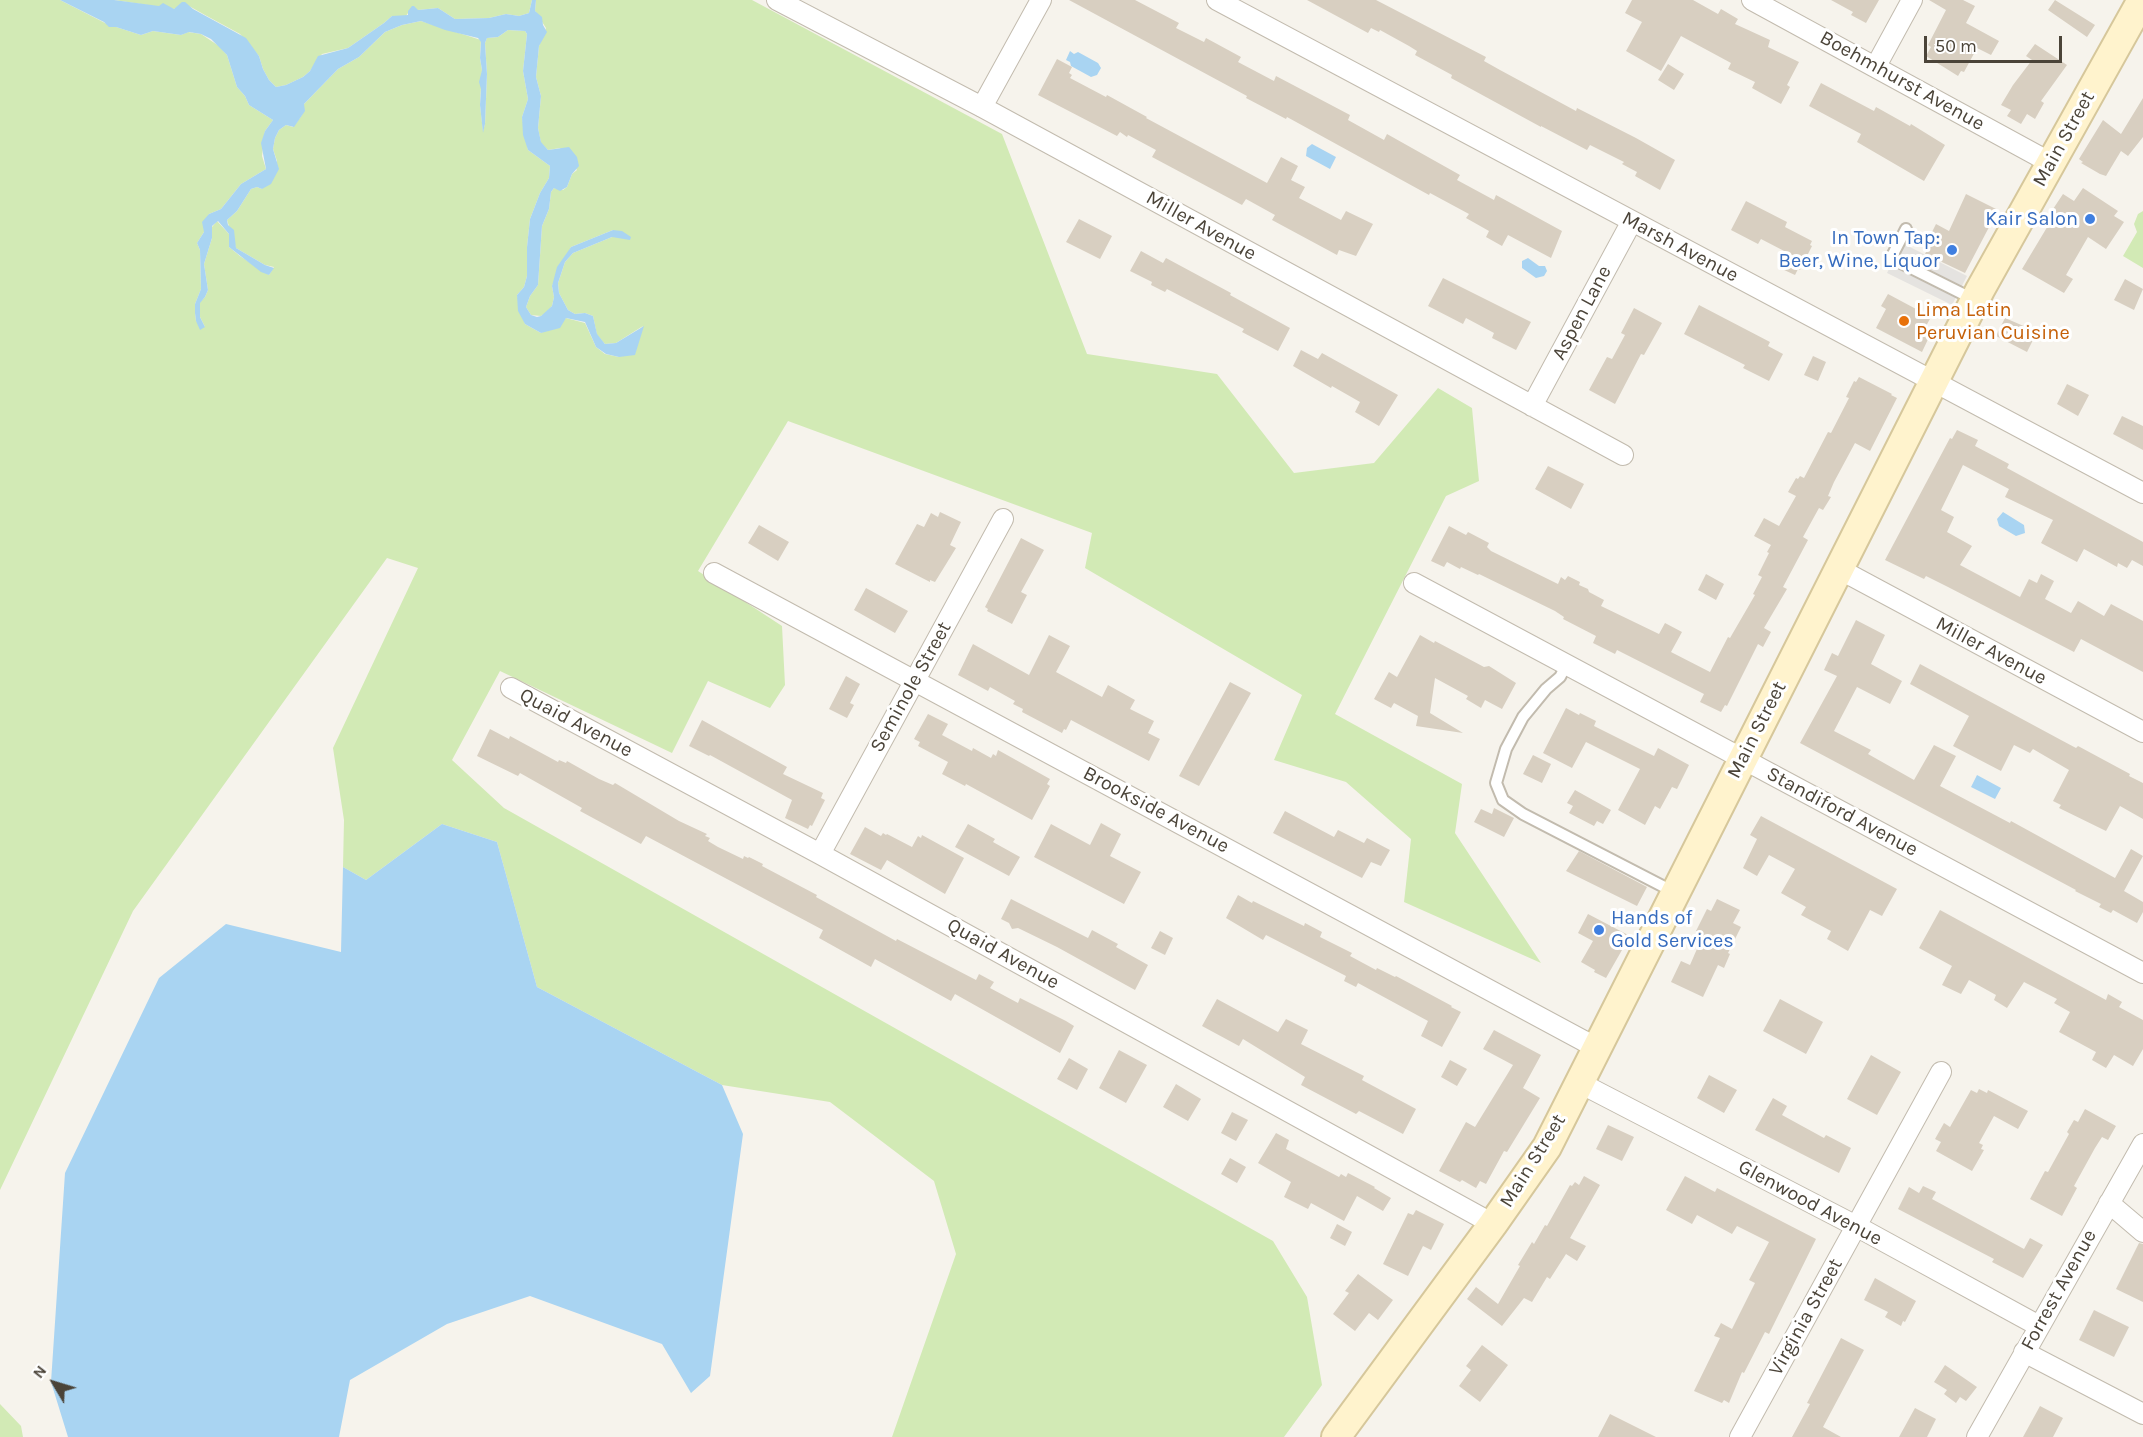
<!DOCTYPE html>
<html>
<head>
<meta charset="utf-8">
<style>
	body { margin:0 }
	#map { position:relative; width:2143px; height:1437px; overflow:hidden; background:#f6f3ec; font-family:Karla,sans-serif }
	canvas { display:block }
	.north { position:absolute; left:24px; top:1353px; width:60px; height:60px; -webkit-text-stroke:4px #fff; paint-order:stroke; rotate:308deg; font-size:16px; font-weight:700; line-height:24px; text-align:center; color:#4b4439 }
	.north::after { content:''; display:block; margin:auto; width:21px; height:27px; background:#4b4439; clip-path:polygon(50% 0,100% 100%,50% 72%,0 100%) }
	.scale { position:absolute; left:1924px; top:36px; width:138px; height:27px; box-sizing:border-box; border:3px solid #4b4439; border-top:0; padding-left:8px; font-size:18px; line-height:21px; white-space:nowrap; color:#4b4439; -webkit-text-stroke:4px #fff; paint-order:stroke }
</style>
</head>
<body>
<div id="map">
<canvas width="2143" height="1437"></canvas>
<div class="north">N</div>
<div class="scale">50 m</div>
</div>
<script>
const context = document.querySelector('canvas').getContext('2d');
context.lineJoin = 'round';
function paint(path, color) { context.fillStyle = color; context.fill(path, 'evenodd'); }
const toPath = rows => new Path2D(rows.map(r => 'M' + r).join(''));
function stroke(path, color, width, dash) { context.strokeStyle = color; context.lineWidth = width; context.lineCap = dash ? 'butt' : 'round'; context.setLineDash(dash || []); context.stroke(path); }
function drawText(font, color, halo, rows, align = 'center') {
  context.font = font + ' Karla,sans-serif'; context.lineWidth = 6; context.setLineDash([]); context.textBaseline = 'middle'; context.strokeStyle = halo; context.fillStyle = color; for (const [text, x, y, turn = 0] of rows) {
    context.save(); context.translate(x, y); context.rotate((+turn || 0) * Math.PI / 180); context.textAlign = isNaN(turn) ? turn : align; if (halo) context.strokeText(text, 0, 0); context.fillText(text, 0, 0); context.restore();
  }
}
paint(toPath([
	[0,0,60,0,107,24,141,35,153,31,181,35,188,32,201,34,219,46,227,55,237,87,245,96,249,105,273,120,265,131,262,156,266,169,241,184,221,209,209,214,204,232,197,243,200,250,201,289,195,304,195,313,196,321,205,327,200,317,200,302,205,297,208,290,204,264,212,238,212,227,217,221,229,234,229,247,240,256,269,275,274,267,265,265,236,248,227,220,237,211,251,189,257,187,262,189,277,161,273,149,275,138,279,130,286,125,293,127,302,115,304,104,338,69,359,57,385,32,402,25,421,21,481,40,480,58,482,70,480,105,483,131,485,124,487,74,485,43,487,38,498,37,508,30,525,31,527,34,523,71,528,99,522,117,528,150,550,166,549,178,540,193,530,219,527,247,527,276,524,287,517,295,525,324,541,333,566,318,585,323,596,347,605,354,619,357,643,326,616,343,605,344,597,335,593,316,585,313,575,314,568,310,559,293,558,283,565,262,573,253,612,237,613,230,571,247,552,286,554,297,552,306,546,313,541,316,531,315,526,307,530,296,538,285,542,226,549,209,551,192,554,188,563,190,567,187,572,174,577,170,560,148,548,150,541,143,538,128,541,96,536,77,539,46,546,28,535,11,536,0,752,0,1002,134,1087,354,1217,374,1294,473,1374,463,1438,388,1472,408,1479,481,1446,496,1335,714,1462,784,1455,833,1541,963,1404,902,1411,839,1346,782,1274,760,1302,695,1085,568,1092,533,788,421,698,571,782,626,785,685,770,708,708,681,672,753,500,671,452,760,504,808,1273,1241,1307,1297,1322,1385,1284,1437,892,1437,956,1254,934,1181,830,1102,722,1085,537,987,497,842,442,824,366,880,343,867,344,820,333,748,418,568,387,558,133,911,0,1190],
	[114,0,532,0,529,13,519,16,506,14,489,18,455,19,438,8,418,10,408,13,406,16,392,16,384,23,348,48,322,54,310,71,303,77,286,85,276,87,269,80,263,69,259,56,240,34,205,15,189,6,179,6,174,9],
	[2143,211,2143,268,2123,256,2137,232,2134,224,2138,214],
	[0,1404,21,1426,23,1437,0,1437]
]), '#d2eab5');
paint(toPath([
	[1902,243,1967,276,1952,305,1887,273]
]), '#e5e3e0');
paint(toPath([
	[60,0,114,0,159,6,163,3,174,9,182,2,185,2,193,9,246,38,259,56,263,69,269,80,276,87,286,85,303,77,310,71,318,56,348,48,384,23,392,16,408,15,408,11,412,6,414,6,418,10,438,8,455,19,489,18,506,14,519,16,529,13,532,0,536,0,535,11,542,17,543,25,547,32,539,46,536,77,541,96,538,128,541,142,548,150,569,147,577,157,579,166,572,174,567,187,560,191,554,188,551,192,549,209,542,226,538,285,530,296,526,307,531,315,537,317,541,316,552,306,554,297,552,286,557,267,571,247,613,230,622,231,631,237,630,240,612,237,573,253,565,262,558,283,559,293,568,310,575,314,585,313,593,316,597,334,605,344,616,343,644,326,635,355,619,357,606,354,596,347,585,322,566,318,560,328,541,333,525,324,518,311,517,295,524,287,527,276,527,247,530,219,540,193,549,178,550,166,528,150,523,135,522,117,528,99,523,71,527,34,525,31,508,30,498,37,487,38,485,43,487,74,485,124,483,133,480,105,481,89,479,82,482,70,480,58,481,42,478,38,445,30,421,21,402,25,385,32,359,57,338,69,304,104,305,111,294,127,286,125,279,130,275,138,273,149,279,169,271,184,262,189,257,187,251,189,237,211,227,220,228,225,234,230,236,248,265,265,274,268,269,275,261,272,229,247,229,234,218,221,212,226,212,238,204,264,208,290,205,297,200,303,200,317,205,327,200,330,196,321,195,313,195,304,201,289,200,250,197,243,204,232,202,222,209,214,221,209,241,184,266,169,261,143,265,131,273,120,249,105,245,96,237,87,227,55,211,39,201,34,189,32,181,35,153,31,141,35,116,27,109,27,104,22],
	[1070,51,1074,54,1078,52,1098,63,1101,68,1097,75,1091,77,1071,66,1070,62,1066,60],
	[1312,144,1336,157,1330,169,1306,156,1307,148],
	[1528,258,1539,266,1545,266,1547,271,1544,276,1536,278,1522,268,1522,261],
	[2003,512,2024,525,2025,533,2016,536,1999,526,1997,519],
	[1977,775,2001,788,1995,799,1971,787],
	[442,824,497,842,537,987,722,1085,743,1134,710,1376,691,1393,662,1344,530,1296,447,1324,350,1380,339,1437,68,1437,51,1382,65,1173,159,978,226,924,341,952,343,867,366,880]
]), '#a9d4f2');
paint(toPath([
	[1069,0,1135,0,1179,23,1176,28,1204,42,1206,38,1241,57,1238,62,1274,81,1276,76,1350,115,1348,120,1384,140,1387,134,1460,175,1457,180,1494,200,1496,195,1562,231,1551,258,1508,235,1502,246,1486,237,1489,231,1466,218,1469,214,1430,193,1429,195,1287,117,1286,119,1246,98,1247,96],
	[1307,0,1376,0,1486,57,1484,61,1500,70,1576,111,1577,108,1636,138,1675,160,1660,190,1635,176,1637,172,1622,164,1624,162,1590,145,1587,150,1541,126,1541,127,1451,78,1452,75,1415,55,1417,51,1409,46,1380,30,1379,32,1371,28,1368,33],
	[1632,0,1693,0,1718,14,1721,9,1738,19,1735,24,1770,40,1768,47,1799,62,1787,85,1790,87,1781,104,1752,88,1755,82,1728,69,1731,63,1681,36,1661,71,1626,51,1642,22,1625,13],
	[1831,0,1879,0,1866,23,1851,15,1853,12],
	[1929,0,1963,0,1975,6,1966,23,1999,41,1991,55,1977,48,1964,72,1961,71,1958,76,1926,56,1931,47,1928,45,1946,10],
	[2055,0,2095,25,2087,37,2048,10],
	[2035,44,2067,65,2041,101,2044,103,2035,119,2027,114,2021,124,2007,116,2011,110,2001,105,2013,85,2032,60,2026,56],
	[1057,59,1072,67,1069,73,1072,75,1070,78,1106,97,1107,95,1147,117,1146,118,1267,183,1281,157,1298,166,1291,180,1305,187,1299,198,1341,220,1346,211,1373,224,1356,256,1339,250,1337,255,1272,220,1275,215,1246,199,1242,205,1152,157,1156,150,1128,135,1127,137,1120,132,1117,136,1038,95],
	[1668,64,1684,74,1674,90,1658,80],
	[1821,83,1874,111,1876,107,1910,126,1911,124,1945,145,1924,181,1857,142,1861,134,1809,106],
	[2143,98,2143,137,2128,156,2121,151,2106,176,2100,174,2081,163,2083,162,2079,159,2103,120,2121,134],
	[2083,188,2118,211,2114,216,2124,222,2106,249,2088,237,2066,275,2073,279,2064,293,2022,269,2055,214,2051,212,2063,194,2074,201],
	[1966,194,1998,210,1965,273,1925,254,1931,242,1928,240,1936,224,1949,231],
	[1746,201,1787,222,1785,227,1812,241,1810,245,1812,246,1800,270,1798,269,1795,275,1782,269,1788,253,1761,239,1758,244,1731,230],
	[1079,219,1112,236,1100,259,1066,242],
	[1141,251,1163,263,1166,258,1231,293,1230,295,1290,328,1278,351,1242,332,1244,329,1167,289,1165,292,1151,285,1152,282,1130,271],
	[1443,278,1531,322,1516,350,1492,338,1494,333,1466,318,1463,324,1428,306],
	[2125,279,2143,289,2134,310,2114,300],
	[1888,294,1931,317,1926,326,1930,328,1928,331,1931,333,1922,352,1876,328,1886,309,1881,306],
	[1699,305,1770,342,1768,346,1783,354,1769,381,1743,368,1745,365,1684,334],
	[1634,308,1662,323,1644,355,1641,354,1615,404,1589,390,1607,357,1612,359,1625,335,1621,333],
	[2005,318,2033,330,2036,334,2027,352,1996,336],
	[1301,350,1318,359,1322,353,1398,395,1379,426,1355,412,1360,402,1332,386,1331,388,1293,366],
	[1813,356,1826,362,1818,381,1804,375],
	[1859,377,1892,394,1891,395,1897,398,1870,451,1855,443,1834,482,1828,496,1831,497,1823,510,1819,508,1803,537,1808,540,1783,587,1787,589,1764,628,1771,632,1763,647,1758,644,1727,706,1725,705,1721,712,1700,702,1704,694,1617,650,1615,654,1593,643,1596,636,1563,619,1564,617,1555,611,1479,574,1478,575,1461,567,1460,569,1447,562,1444,567,1431,561,1449,526,1466,535,1468,532,1489,543,1487,547,1491,551,1558,584,1561,577,1565,580,1568,576,1580,582,1579,585,1588,589,1589,592,1604,600,1601,606,1659,634,1665,623,1682,632,1671,652,1710,672,1728,637,1730,638,1755,595,1753,594,1762,577,1758,575,1769,553,1767,552,1771,545,1754,536,1764,518,1779,526,1796,496,1788,492,1796,478,1798,479,1800,476,1804,478,1828,432,1831,433,1849,398,1846,397,1854,381,1856,382],
	[2067,384,2089,395,2078,416,2057,404],
	[2122,416,2143,426,2143,450,2113,434],
	[1957,430,1978,440,1975,446,2009,464,2007,468,2143,542,2143,566,2132,560,2127,568,2118,563,2117,567,2084,549,2077,562,2041,543,2053,520,2005,497,2009,489,1963,465,1941,510,1954,517,1947,532,1972,546,1960,565,2020,597,2029,579,2037,583,2041,574,2054,581,2045,599,2071,613,2078,601,2104,616,2111,604,2143,621,2143,672,2081,639,2074,652,1948,587,1926,576,1924,579,1885,560,1950,438,1952,439],
	[1548,466,1584,484,1571,509,1535,489],
	[940,512,961,522,950,545,956,548,935,582,930,580,930,582,895,564,917,524,924,527,931,513,938,517],
	[759,525,789,542,778,561,748,543],
	[1021,538,1044,550,1021,592,1027,595,1012,624,987,611,988,609,985,607],
	[1706,574,1724,584,1716,600,1698,590],
	[866,588,908,611,895,633,854,610],
	[1856,620,1885,635,1871,664,1902,681,1890,704,1857,687,1834,731,1871,750,1868,754,1914,780,1934,745,1956,756,1940,786,2010,823,2011,821,2115,878,2131,849,2143,856,2124,891,2143,902,2143,912,2137,923,2113,910,2111,913,2099,907,2101,904,2075,891,2076,890,1800,743,1837,676,1824,670,1832,653,1838,656],
	[1049,635,1070,646,1056,672,1102,697,1108,685,1135,700,1130,709,1154,721,1148,733,1160,739,1149,761,1071,720,1066,730,1064,729,1062,733,1022,712,1023,709,1013,704,1015,701,990,687,988,691,958,675,973,644,1029,675],
	[1420,635,1434,643,1435,641,1484,667,1489,666,1516,683,1502,709,1485,700,1481,708,1466,699,1468,696,1435,678,1430,713,1463,733,1416,726,1418,716,1394,703,1391,708,1374,699,1389,672,1397,677],
	[1920,664,2061,740,2076,748,2078,746,2130,774,2129,776,2143,783,2143,819,2120,806,2106,831,2059,808,2061,805,2053,801,2069,770,2033,749,2030,753,2014,745,2001,771,1953,746,1969,716,1910,684],
	[846,676,860,684,850,703,854,705,847,718,829,709],
	[1230,682,1251,693,1199,786,1179,776],
	[1566,708,1579,715,1580,713,1596,721,1594,726,1654,756,1658,748,1689,765,1677,789,1672,787,1660,809,1655,806,1645,825,1618,810,1640,769,1586,742,1572,768,1543,753],
	[928,714,948,724,942,735,972,751,973,748,991,758,993,754,996,756,998,750,1050,779,1047,784,1050,786,1032,820,966,784,965,786,942,774,948,762,918,746,920,742,914,739],
	[702,720,787,767,783,774,823,793,821,798,825,800,812,826,810,825,808,829,785,818,792,800,710,755,709,756,689,746],
	[490,729,509,739,510,736,558,762,559,760,566,763,567,761,599,779,613,785,615,783,679,821,707,834,705,836,710,838,708,841,718,847,743,859,744,856,748,858,749,857,763,864,762,866,817,895,816,897,896,941,897,939,976,980,979,974,994,982,990,988,1018,1003,1020,998,1066,1021,1074,1026,1060,1053,955,994,951,1001,875,959,871,967,819,938,823,930,646,836,641,844,580,811,582,808,520,773,518,776,477,756],
	[1533,755,1551,764,1542,783,1523,774],
	[1575,790,1611,810,1603,824,1597,821,1594,826,1569,813,1573,806,1567,803],
	[1494,808,1514,818,1504,837,1474,822,1481,809,1492,814],
	[1285,811,1334,837,1338,830,1364,843,1367,838,1390,850,1381,866,1371,862,1362,878,1273,833],
	[1761,816,1897,889,1882,916,1870,910,1848,951,1827,939,1831,931,1801,915,1806,907,1781,893,1795,869,1769,855,1757,876,1743,868,1757,839,1750,835],
	[1101,823,1121,834,1110,856,1141,872,1124,904,1034,857,1051,824,1090,845],
	[968,824,995,839,993,842,1020,857,1009,876,955,847],
	[865,827,881,836,883,833,886,835,887,834,912,847,918,836,921,838,922,835,964,858,945,894,887,860,881,870,850,854],
	[1579,851,1647,887,1637,906,1566,871],
	[1238,895,1252,903,1253,901,1304,926,1305,923,1322,932,1320,937,1352,953,1350,956,1376,970,1377,968,1395,977,1396,976,1452,1006,1451,1007,1461,1012,1442,1047,1421,1036,1428,1021,1358,983,1356,987,1344,981,1346,976,1266,935,1263,940,1226,918],
	[1011,899,1088,938,1092,930,1118,944,1116,947,1148,965,1135,990,1057,947,1018,928,1012,929,1009,923,1001,919],
	[1717,899,1740,910,1733,923,1741,927,1728,953,1730,954,1724,968,1718,965,1703,997,1671,982,1681,961,1690,965,1703,935,1696,931,1707,909,1711,911],
	[1940,910,2106,1000,2108,994,2122,1002,2119,1007,2143,1020,2143,1049,2133,1066,2114,1055,2106,1068,2092,1060,2096,1052,2059,1032,2070,1012,2054,1003,2057,999,2024,982,2007,1008,1994,1000,1996,995,1969,980,1961,994,1942,985,1952,966,1919,948],
	[1588,914,1630,936,1606,978,1594,972,1595,970,1581,962,1593,941,1578,933],
	[1160,931,1173,938,1165,955,1151,948],
	[1217,999,1278,1032,1286,1019,1308,1030,1301,1044,1364,1076,1362,1080,1416,1109,1403,1134,1359,1111,1356,1114,1301,1085,1305,1077,1243,1039,1239,1046,1202,1026],
	[1780,999,1823,1022,1806,1054,1763,1031],
	[1494,1030,1541,1055,1523,1088,1540,1098,1507,1152,1504,1151,1486,1184,1480,1181,1476,1188,1462,1180,1460,1182,1439,1171,1466,1122,1475,1127,1513,1065,1483,1049],
	[1119,1050,1147,1065,1126,1103,1099,1088],
	[1871,1055,1901,1072,1877,1115,1847,1099],
	[1069,1058,1088,1069,1077,1090,1057,1079],
	[1450,1060,1467,1069,1457,1086,1441,1077],
	[1709,1075,1737,1090,1724,1113,1697,1098],
	[1176,1084,1201,1099,1188,1121,1163,1107],
	[1979,1089,1987,1093,1988,1090,2028,1111,2018,1129,1994,1116,1979,1143,1983,1145,1981,1149,1984,1150,1972,1171,1936,1151,1941,1142,1935,1139,1944,1123,1950,1127,1971,1090,1977,1093],
	[1773,1098,1787,1106,1782,1115,1824,1138,1826,1135,1851,1148,1839,1173,1755,1130],
	[2085,1109,2116,1126,2108,1140,2102,1137,2095,1148,2074,1186,2077,1188,2062,1216,2030,1199,2045,1171,2048,1172,2069,1134,2067,1132,2074,1120,2078,1122],
	[1232,1112,1248,1120,1236,1141,1221,1133],
	[1608,1125,1634,1137,1622,1161,1596,1149],
	[1276,1133,1289,1140,1286,1149,1339,1177,1341,1174,1346,1177,1348,1173,1375,1187,1374,1188,1391,1198,1383,1211,1357,1196,1344,1221,1311,1203,1308,1209,1284,1197,1291,1182,1258,1163],
	[1230,1158,1246,1167,1237,1183,1221,1174],
	[1584,1176,1600,1185,1570,1238,1586,1246,1577,1261,1566,1254,1550,1279,1547,1277,1532,1302,1524,1298,1502,1326,1467,1299,1476,1287,1498,1304,1520,1266,1518,1265,1532,1242,1534,1244,1545,1225,1547,1226,1570,1185,1572,1186,1575,1182,1579,1185],
	[1685,1176,1715,1192,1717,1188,1816,1239,1769,1334,1765,1332,1744,1373,1742,1372,1729,1403,1724,1400,1722,1403,1694,1391,1720,1338,1714,1336,1721,1323,1732,1329,1755,1283,1749,1280,1769,1242,1737,1226,1732,1234,1697,1215,1692,1224,1666,1210],
	[1923,1186,1936,1192,1932,1199,2024,1249,2030,1238,2043,1245,2023,1278,1992,1262,1994,1259,1898,1209,1909,1187,1919,1193],
	[1416,1210,1444,1224,1431,1250,1423,1246,1408,1276,1383,1264,1408,1213,1413,1215],
	[1337,1224,1352,1232,1345,1246,1330,1238],
	[2139,1243,2143,1244,2143,1302,2116,1289],
	[1358,1274,1393,1300,1378,1320,1369,1313,1355,1331,1333,1314,1349,1293,1345,1291],
	[1875,1278,1916,1301,1905,1322,1903,1321,1901,1326,1885,1317,1888,1312,1864,1300],
	[2094,1310,2129,1327,2114,1357,2079,1340],
	[1841,1338,1864,1350,1823,1427,1841,1437,1792,1437,1810,1404,1807,1403],
	[1482,1345,1508,1365,1480,1402,1459,1386,1471,1370,1466,1366],
	[1945,1365,1977,1387,1966,1401,1960,1397,1956,1403,1944,1394,1947,1390,1934,1382],
	[2040,1406,2063,1418,2053,1437,2023,1437],
	[1915,1408,1936,1419,1927,1437,1899,1437],
	[1610,1414,1656,1437,1598,1437]
]), '#d8cfc1');
const service = toPath([
	[1906,229,1891,258,1975,300],
	[1567,664,1560,677,1546,689,1523,717,1506,749,1496,783,1503,800,1523,814,1674,892]
]);
const minor = toPath([
	[777,0,982,107,1623,455],
	[1217,0,2143,493],
	[1752,0,2051,163],
	[1876,66,1912,0],
	[982,107,1041,0],
	[1532,406,1632,221],
	[1839,569,2143,732],
	[714,573,1597,1048],
	[1414,583,2143,973],
	[511,688,820,854,1493,1224],
	[820,854,1003,519],
	[1580,1083,1856,1226,2039,1326],
	[2109,1203,2143,1232],
	[2024,1352,2143,1414],
	[1740,1437,1941,1072],
	[1977,1437,2143,1144]
]);
const secondary = toPath([
	[1336,1437,1493,1224,1547,1147,1980,290,2142,0]
]);
stroke(service, '#c2bbae', 14);
stroke(minor, '#c2bbae', 22);
stroke(secondary, '#d6c79b', 32);
stroke(service, '#fff', 10);
stroke(minor, '#fff', 20);
stroke(secondary, '#fff3cd', 28);
for (const [x, y, r, color] of [
	[2090,219,6,"#3f7fe0"],
	[1952,250,6,"#3f7fe0"],
	[1904,321,6,"#e8710a"],
	[1599,930,6,"#3f7fe0"]
]) { const dot = new Path2D(); dot.arc(x, y, r, 0, 2 * Math.PI); context.fillStyle = color; context.fill(dot); stroke(dot, '#fff', 2); }
drawText('20px', '#4b4439', '#fff', [
	["Boehmhurst Avenue",1902,81,29],
	["Main Street",2064,139,-61],
	["Miller Avenue",1201,226,29],
	["Marsh Avenue",1680,247,28],
	["Aspen Lane",1582,313,-62],
	["Miller Avenue",1991,651,28],
	["Seminole Street",911,687,-61],
	["Quaid Avenue",576,723,28],
	["Main Street",1757,730,-63],
	["Brookside Avenue",1156,810,28],
	["Standiford Avenue",1842,812,28],
	["Quaid Avenue",1003,954,29],
	["Main Street",1533,1161,-58],
	["Glenwood Avenue",1810,1203,28],
	["Forrest Avenue",2059,1290,-61],
	["Virginia Street",1806,1317,-61]
]);
drawText('20px', '#366cbe', '#fff', [
	["Kair Salon",2078,219],
	["In Town Tap:",1940,238],
	["Beer, Wine, Liquor",1940,261],
	["Hands of",1611,918,"left"],
	["Gold Services",1611,941,"left"]
], 'right');
drawText('20px', '#c56008', '#fff', [
	["Lima Latin",1916,310],
	["Peruvian Cuisine",1916,333]
], 'left');
</script>
</body>
</html>
